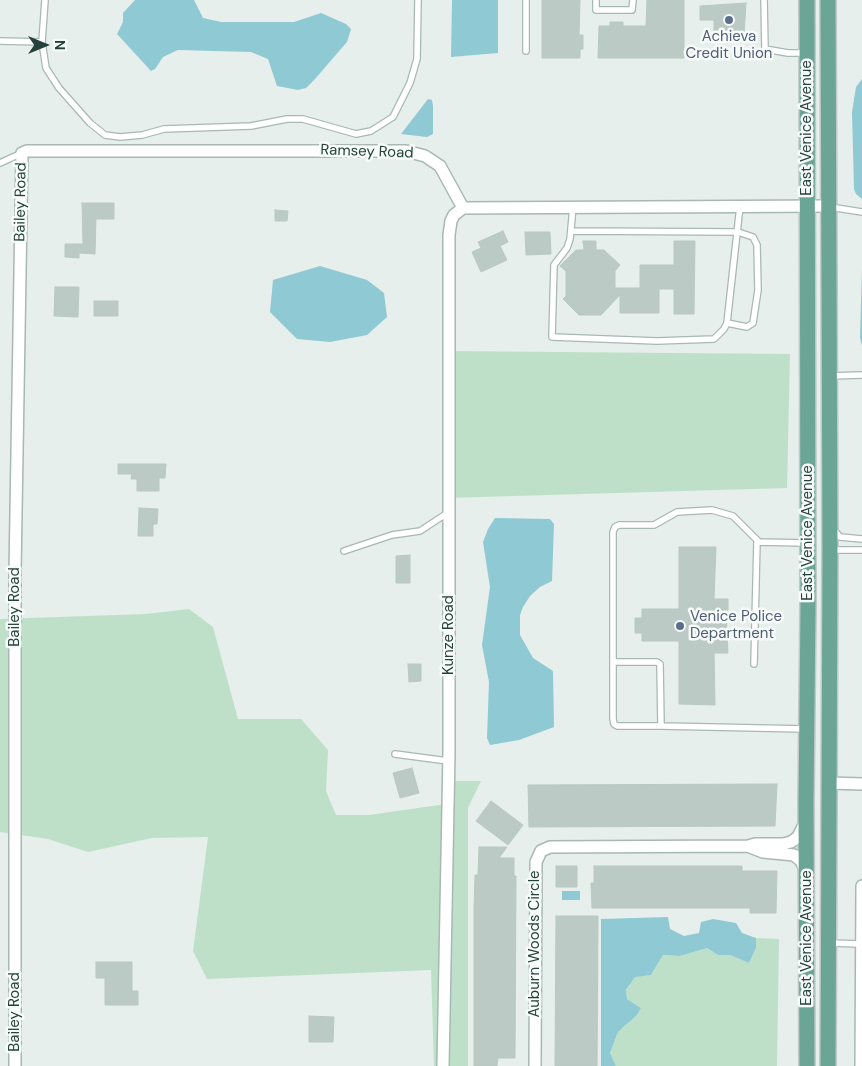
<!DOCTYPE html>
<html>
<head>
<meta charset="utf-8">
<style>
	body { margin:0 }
	#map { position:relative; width:862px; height:1066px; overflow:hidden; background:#e6efeb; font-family:"DM Sans",sans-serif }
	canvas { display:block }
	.north { position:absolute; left:20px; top:20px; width:50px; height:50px; -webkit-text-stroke:4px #f7fbf9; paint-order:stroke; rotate:90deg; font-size:14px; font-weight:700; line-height:20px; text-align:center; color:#24423a }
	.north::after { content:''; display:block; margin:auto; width:18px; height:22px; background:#24423a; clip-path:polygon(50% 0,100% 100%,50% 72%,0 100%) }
</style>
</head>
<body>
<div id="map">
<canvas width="862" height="1066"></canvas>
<div class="north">N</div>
</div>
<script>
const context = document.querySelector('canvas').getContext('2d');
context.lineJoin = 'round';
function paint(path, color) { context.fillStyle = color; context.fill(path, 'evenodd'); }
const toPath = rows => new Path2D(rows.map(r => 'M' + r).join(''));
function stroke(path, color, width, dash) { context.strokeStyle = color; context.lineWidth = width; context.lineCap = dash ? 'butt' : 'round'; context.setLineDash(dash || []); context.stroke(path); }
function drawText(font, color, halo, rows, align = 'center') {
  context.font = font + ' "DM Sans",sans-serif'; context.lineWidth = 5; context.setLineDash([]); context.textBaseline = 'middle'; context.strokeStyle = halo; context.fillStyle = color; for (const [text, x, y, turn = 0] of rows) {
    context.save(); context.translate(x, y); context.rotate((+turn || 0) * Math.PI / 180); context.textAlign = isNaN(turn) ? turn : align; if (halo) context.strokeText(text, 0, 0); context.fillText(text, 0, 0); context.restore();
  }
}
paint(toPath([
	[445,351,790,354,787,488,446,498],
	[189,609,213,627,238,719,301,719,328,750,326,791,336,815,369,815,453,803,452,781,481,781,468,808,468,1066,434,1066,431,970,207,979,193,951,208,837,152,838,88,852,48,839,0,832,0,619,146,614],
	[756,938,779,939,777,1066,616,1066,610,1053,618,1032,637,1015,641,1008,627,999,626,991,635,976,651,975,663,955,680,956,707,948,718,955,730,955,749,963,756,948]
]), '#bfe0c8');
paint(toPath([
	[135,0,194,0,203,18,221,22,294,22,321,13,346,24,351,29,347,42,315,79,306,88,298,90,277,86,268,59,251,52,178,50,163,57,155,69,151,71,117,34,123,22,123,13],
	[452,0,498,0,498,53,451,57],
	[862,79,862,199,856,194,854,189,852,112,856,87],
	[428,99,432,100,433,106,433,134,427,137,401,134],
	[320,266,367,280,384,293,387,317,367,335,330,342,297,339,270,312,273,280],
	[862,268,862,345,860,338],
	[495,518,550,519,554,524,552,581,540,587,530,596,523,607,520,615,520,635,533,658,553,671,554,727,519,740,490,745,487,738,489,682,482,645,490,587,483,542,488,529],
	[562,891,580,891,580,900,562,900],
	[668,917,670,929,684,936,699,933,701,922,713,919,736,923,742,933,756,938,756,948,749,963,730,955,718,955,707,948,680,956,663,955,651,975,635,977,626,990,627,999,641,1008,637,1015,618,1032,610,1053,616,1066,601,1066,601,919]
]), '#8ec9d4');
const building = toPath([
	[542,0,580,0,579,35,583,35,583,49,580,49,580,58,542,58,542,0],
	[647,0,684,0,684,58,598,58,599,26,610,26,610,22,623,22,623,26,646,26,647,0],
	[746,3,744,35,714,38,714,20,700,20,700,6,746,3],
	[82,203,114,203,114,219,96,219,95,254,79,253,79,258,65,257,65,244,83,244,82,203],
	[275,210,288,211,287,221,275,221,275,210],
	[503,231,508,242,500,246,507,260,481,272,472,252,481,248,478,242,503,231],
	[525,232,550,232,551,254,526,255,525,232],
	[583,241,596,241,596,250,604,250,620,265,615,271,615,288,640,288,640,265,674,265,674,241,695,241,694,314,674,314,674,289,659,289,659,313,620,313,620,295,601,315,579,315,563,299,566,296,566,271,560,266,576,250,584,250,583,241],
	[55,287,79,287,78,317,54,316,55,287],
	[94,301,118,301,118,316,94,316,94,301],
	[118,464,166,464,165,478,159,478,159,491,137,491,137,479,131,479,132,474,118,474,118,464],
	[139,508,158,509,157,524,153,524,153,536,138,536,139,508],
	[679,547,716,547,714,599,728,599,728,610,726,610,728,653,714,653,715,705,679,704,679,641,642,641,642,633,635,633,635,618,642,618,642,609,679,609,679,547],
	[410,555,410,583,396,583,396,556,410,555],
	[408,664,421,664,421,681,409,682,408,664],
	[412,768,419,793,400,798,393,773,412,768],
	[777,784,775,826,529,827,528,785,777,784],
	[491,801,523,825,508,845,476,821,491,801],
	[479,847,507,847,499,858,514,858,514,876,516,876,515,1058,498,1058,497,1066,474,1066,474,907,475,875,478,875,479,847],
	[556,866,577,866,577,887,556,887,556,866],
	[594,866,742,866,742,871,777,871,776,913,750,913,750,908,592,908,591,883,594,883,594,866],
	[556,916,598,916,597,1066,555,1066,556,916],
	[96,962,132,962,132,991,138,991,138,1005,105,1005,105,978,96,978,96,962],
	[309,1016,334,1017,333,1042,309,1042,309,1016]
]);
paint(building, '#bbcac4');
stroke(building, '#b8c9c2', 1);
const lane = toPath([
	[596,0,596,10,632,10,633,0],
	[764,0,765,49,788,53,806,53],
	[0,41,42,42,46,68,59,88,90,123,105,135,120,137,142,135,164,129,251,126,287,119,303,119,356,134,371,131,393,117,410,83,417,59,418,0],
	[42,42,45,0],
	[526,51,526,0],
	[0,163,22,153],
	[573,207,570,239,567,248,554,265,552,337,657,341,714,339,724,329,727,323,740,206],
	[830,207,862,212],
	[571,231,738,232,753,237,757,245,758,290,753,323,747,327,727,323],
	[829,376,862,375],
	[833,529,840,537,862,539],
	[830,550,862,550],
	[344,551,392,535,420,531,449,512],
	[614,662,657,662,660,664,661,726,617,726,614,724,613,719,613,532,615,527,619,525,654,525,677,512,712,510,733,516,759,542,806,543],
	[754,664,757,541],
	[661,726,806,729],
	[395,754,448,761],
	[829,943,861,944]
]);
const street = toPath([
	[463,208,828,206],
	[829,783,862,784],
	[750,847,763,852,794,855,801,861,806,871],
	[15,1066,15,572,22,153,27,151,406,151,425,156,440,166,463,208],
	[443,1066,449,753,449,235,451,221,454,215,463,208],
	[535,1066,536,862,541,851,550,847,748,846,755,844,783,844,791,842,798,837,805,823],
	[861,1066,862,886]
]);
const primary = toPath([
	[807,0,808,608,806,802,807,1066],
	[828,0,830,550,828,1066]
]);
stroke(lane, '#a8b8b2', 8);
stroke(street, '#a8b8b2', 14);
stroke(primary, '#c2cac8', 18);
stroke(lane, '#fff', 5.5);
stroke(street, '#fff', 11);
stroke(primary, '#6aa596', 15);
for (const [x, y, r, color] of [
	[729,20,5,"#5c6f8a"],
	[680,626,5,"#5c6f8a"]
]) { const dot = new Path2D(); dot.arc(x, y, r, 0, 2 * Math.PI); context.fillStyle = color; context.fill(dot); stroke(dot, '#f7fbf9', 2); }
drawText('15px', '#4e5e75', '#f7fbf9', [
	["Achieva",729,37],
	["Credit Union",729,54],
	["Venice Police",690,617,"left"],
	["Department",690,634,"left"]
]);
drawText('15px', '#24423a', '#f7fbf9', [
	["East Venice Avenue",807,128,-90],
	["Ramsey Road",367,152,2],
	["Bailey Road",21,202,-89],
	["East Venice Avenue",808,533,-90],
	["Bailey Road",15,607,-90],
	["Kunze Road",449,635,-90],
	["East Venice Avenue",807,938,-90],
	["Auburn Woods Circle",535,944,-90],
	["Bailey Road",15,1012,-90]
]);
</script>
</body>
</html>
